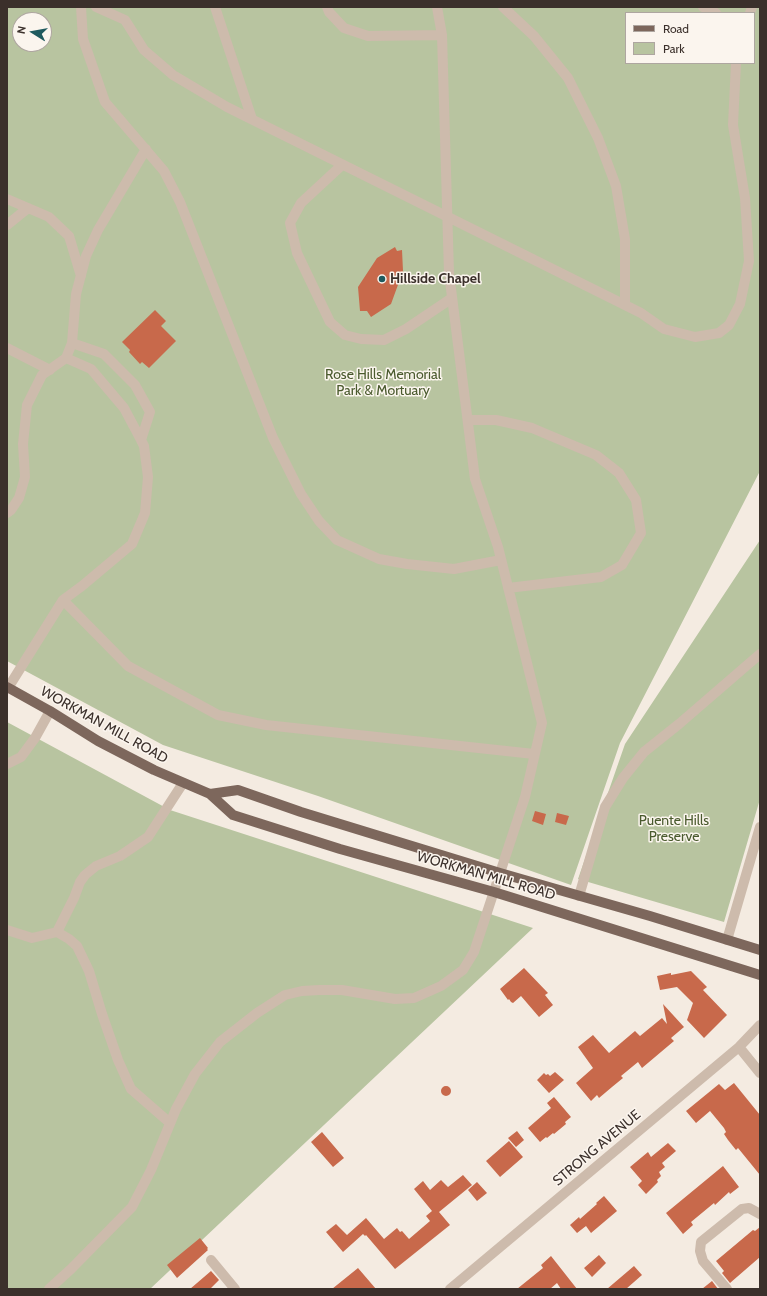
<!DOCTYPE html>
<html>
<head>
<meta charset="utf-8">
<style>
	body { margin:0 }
	#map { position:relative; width:767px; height:1296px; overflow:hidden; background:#f4ebe1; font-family:Cabin,sans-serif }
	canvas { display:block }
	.frame { position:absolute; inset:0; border:8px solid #3b302b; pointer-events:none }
	.legend { position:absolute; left:625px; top:12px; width:130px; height:52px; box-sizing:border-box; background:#fbf5ee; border:1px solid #aea6a0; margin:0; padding:5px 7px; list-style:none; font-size:12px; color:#3b302b }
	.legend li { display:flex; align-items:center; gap:8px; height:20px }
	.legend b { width:20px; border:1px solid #aea6a0 }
	.north { position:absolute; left:12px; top:12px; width:40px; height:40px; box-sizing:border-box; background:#fbf5ee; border:1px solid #aea6a0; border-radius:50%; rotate:281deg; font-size:11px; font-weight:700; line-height:16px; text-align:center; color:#3b302b }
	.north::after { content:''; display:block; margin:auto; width:14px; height:18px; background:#1f5a5e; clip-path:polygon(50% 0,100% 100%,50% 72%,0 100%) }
</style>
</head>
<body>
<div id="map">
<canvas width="767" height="1296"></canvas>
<div class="frame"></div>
<ul class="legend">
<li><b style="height:5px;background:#7d675c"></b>Road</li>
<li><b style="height:11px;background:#b8c4a0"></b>Park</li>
</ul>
<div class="north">N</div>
</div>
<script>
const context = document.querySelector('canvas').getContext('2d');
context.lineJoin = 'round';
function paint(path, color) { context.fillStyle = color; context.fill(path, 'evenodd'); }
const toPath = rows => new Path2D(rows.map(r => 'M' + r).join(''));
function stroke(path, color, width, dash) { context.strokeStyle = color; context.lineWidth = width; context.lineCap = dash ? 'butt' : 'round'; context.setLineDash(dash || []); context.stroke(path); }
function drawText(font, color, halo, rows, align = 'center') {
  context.font = font + ' Cabin,sans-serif'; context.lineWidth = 3; context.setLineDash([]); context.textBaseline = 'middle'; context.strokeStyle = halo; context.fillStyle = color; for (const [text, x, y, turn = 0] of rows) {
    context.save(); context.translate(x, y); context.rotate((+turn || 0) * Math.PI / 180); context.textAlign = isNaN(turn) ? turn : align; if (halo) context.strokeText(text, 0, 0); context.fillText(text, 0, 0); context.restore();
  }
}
paint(toPath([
	[7,7,760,7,760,471,620,743,571,885,318,796,163,745,7,661],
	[626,13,754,13,754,63,626,63],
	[20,20,44,20,44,44,20,44],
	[760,540,760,799,724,922,578,879,625,744],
	[7,722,170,810,533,928,150,1289,7,1289]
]), '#b8c4a0');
paint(toPath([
	[395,247,397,251,402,250,403,271,391,304,371,317,367,311,360,311,358,287,377,258],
	[155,310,166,321,161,326,176,341,149,368,142,362,140,364,129,352,130,350,122,342],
	[535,811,546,814,543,825,532,821],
	[557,813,569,816,566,825,555,822],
	[524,968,548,993,545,995,553,1005,539,1017,521,996,513,1003,511,1002,509,999,508,1000,500,989],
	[691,971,707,987,703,990,727,1015,704,1038,687,1020,693,1003,677,987,660,990,657,976,671,973,671,975],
	[663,1004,684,1027,671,1038,674,1041,642,1068,638,1062,621,1076,623,1078,612,1087,599,1098,597,1095,591,1101,576,1083,593,1068,578,1047,593,1035,609,1053,635,1031,640,1036,662,1018,667,1024],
	[555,1072,564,1080,549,1093,537,1080,544,1073,546,1075,548,1074,550,1076],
	[734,1083,760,1115,760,1175,738,1148,736,1150,728,1140,724,1134,726,1132,724,1128,710,1111,696,1123,686,1111,719,1084,725,1090],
	'441 1091a5 5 0 1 1 10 0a5 5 0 1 1-10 0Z',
	[554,1097,571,1117,565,1122,566,1124,554,1134,553,1133,547,1138,546,1137,540,1142,528,1128,551,1108,547,1103],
	[517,1131,524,1140,516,1147,508,1138],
	[322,1132,344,1158,333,1167,311,1142],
	[509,1141,523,1157,500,1177,486,1161],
	[668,1143,676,1151,662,1163,665,1167,659,1172,661,1176,657,1180,658,1182,646,1194,638,1185,642,1181,630,1167,648,1152,651,1157],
	[723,1166,739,1187,730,1194,729,1192,715,1205,714,1203,691,1222,693,1225,683,1234,666,1213],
	[463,1175,472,1185,439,1212,450,1225,395,1269,366,1235,365,1236,363,1234,343,1252,326,1232,336,1224,347,1235,366,1218,384,1239,397,1228,400,1232,402,1231,409,1239,430,1221,426,1216,432,1211,414,1189,423,1181,430,1190,441,1180,448,1187],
	[477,1182,487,1193,477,1201,468,1190],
	[604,1196,617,1211,591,1233,586,1226,577,1233,570,1225,579,1217,580,1219,597,1204,596,1203],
	[760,1227,760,1257,730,1283,722,1273,724,1271,716,1261,753,1230,755,1231],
	[200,1238,208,1248,207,1249,208,1250,177,1278,167,1265],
	[599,1255,606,1263,592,1277,584,1268],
	[551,1256,577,1289,561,1289,557,1283,550,1289,517,1289,543,1268,541,1265],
	[634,1266,642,1275,626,1289,607,1289],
	[358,1268,376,1289,332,1289],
	[211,1271,219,1280,210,1289,190,1289],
	[712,1281,718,1289,702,1289]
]), '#c8694b');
stroke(toPath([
	[81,7,83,39,105,102,164,171,180,202,273,438,301,494,319,521,337,540,379,559,407,564,454,569,501,560],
	[96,7,125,20,144,50,173,75,227,107,641,313,664,329,695,337,719,333,729,325,740,304,749,261,745,198,733,125,736,63],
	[215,7,252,119],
	[327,7,329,12,344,28,368,36,442,35],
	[503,7,534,36,568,78,598,138,616,186,625,239,625,305],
	[703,7,716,13],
	[750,13,752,7],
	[342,165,301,203,290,223,297,253,330,322,345,335,361,339,384,340,406,329,452,298],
	[7,199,49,217,69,236,81,276],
	[7,225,28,208],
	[72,343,104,354,135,385,150,412,141,440],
	[7,348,50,370],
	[468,420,496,420,532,428,596,455,619,473,636,500,641,533,622,565,601,577,508,588],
	[7,513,11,510,19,498,25,477,23,444,27,405,42,375,66,358,72,343,76,294,86,256,98,230,146,149],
	[63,600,128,666,218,715,266,725,534,754],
	[8,688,63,600,82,586,132,544,145,513,148,477,144,446,141,440,124,408,91,369,66,358],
	[7,764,21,757,35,738,50,711],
	[579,896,605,807,623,778,644,752,679,724,760,654],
	[7,930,32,938,57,932,69,939,77,946,89,971,102,1014,118,1060,131,1089,170,1123],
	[57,932,74,898,80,882,85,875,96,866,120,856,148,837,183,783],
	[727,940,760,827],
	[739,1047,760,1073],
	[211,1260,235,1289],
	[49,1289,71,1269,132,1207,151,1170,176,1109,195,1074,220,1042,257,1013,285,995,302,991,319,990,342,990,395,999,414,998,441,986,463,970,474,952,525,797,542,723,498,547,475,479,449,273,442,35,437,7],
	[450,1289,739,1047,760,1025],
	[727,1289,703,1261,700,1251,701,1242,742,1209,749,1208,760,1214]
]), '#cdbbac', 10);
stroke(toPath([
	[7,687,50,711,98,741,154,770,210,794,233,815,340,849,494,892,760,975],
	[210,794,238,790,301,812,500,873,650,916,760,950]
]), '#7d675c', 10);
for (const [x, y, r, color] of [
	[382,279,4,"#1f5a5e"]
]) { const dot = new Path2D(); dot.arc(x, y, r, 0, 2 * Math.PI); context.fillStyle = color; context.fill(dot); stroke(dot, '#fbf5ee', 1.5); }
drawText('bold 14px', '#3b302b', '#fbf5ee', [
	["Hillside Chapel",390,279]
], 'left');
drawText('14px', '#4a5a2e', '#fbf5ee', [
	["Rose Hills Memorial",383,375],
	["Park & Mortuary",383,391],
	["Puente Hills",674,821],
	["Preserve",674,837]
]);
drawText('14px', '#3b302b', '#fbf5ee', [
	["WORKMAN MILL ROAD",104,725,29],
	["WORKMAN MILL ROAD",486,876,16],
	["STRONG AVENUE",597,1148,-40]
]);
</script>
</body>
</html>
